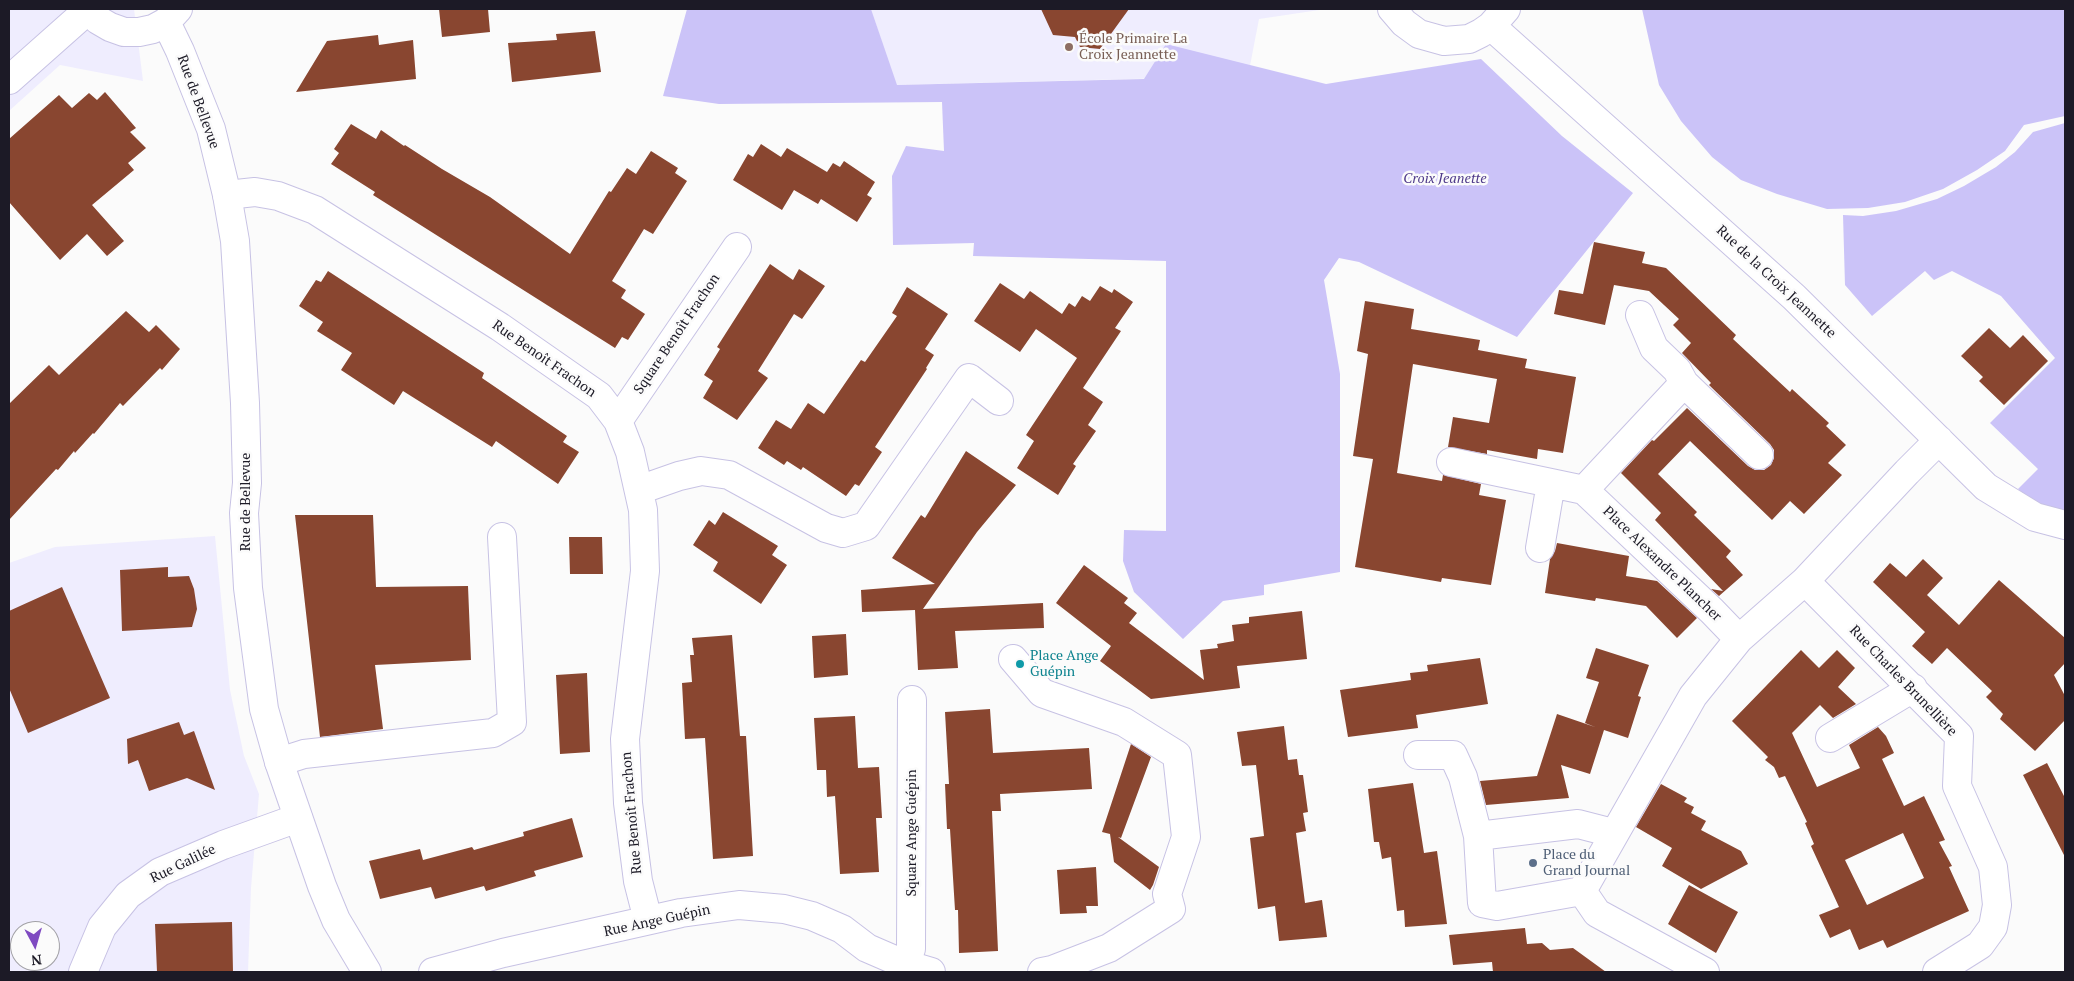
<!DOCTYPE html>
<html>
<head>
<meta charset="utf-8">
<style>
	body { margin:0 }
	#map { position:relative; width:2074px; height:981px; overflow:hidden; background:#fbfbfb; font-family:"PT Serif",serif }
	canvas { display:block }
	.frame { position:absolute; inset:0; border:10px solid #1c1a26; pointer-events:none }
	.north { position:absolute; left:10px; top:921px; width:50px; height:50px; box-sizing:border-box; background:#fbfbfb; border:1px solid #a2a1a6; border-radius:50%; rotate:174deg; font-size:14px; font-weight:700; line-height:20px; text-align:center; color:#1c1a26 }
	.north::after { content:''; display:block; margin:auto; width:18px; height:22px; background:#7f4ac1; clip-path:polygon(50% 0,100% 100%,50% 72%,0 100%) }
</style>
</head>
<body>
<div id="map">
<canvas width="2074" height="981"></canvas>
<div class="frame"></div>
<div class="north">N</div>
</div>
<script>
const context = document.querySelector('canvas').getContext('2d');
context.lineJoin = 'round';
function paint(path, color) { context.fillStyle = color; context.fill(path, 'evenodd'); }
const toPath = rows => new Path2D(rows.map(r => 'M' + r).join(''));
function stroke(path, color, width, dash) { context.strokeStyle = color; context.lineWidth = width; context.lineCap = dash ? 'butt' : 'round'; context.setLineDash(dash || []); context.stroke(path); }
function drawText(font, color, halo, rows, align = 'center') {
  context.font = font + ' "PT Serif",serif'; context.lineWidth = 5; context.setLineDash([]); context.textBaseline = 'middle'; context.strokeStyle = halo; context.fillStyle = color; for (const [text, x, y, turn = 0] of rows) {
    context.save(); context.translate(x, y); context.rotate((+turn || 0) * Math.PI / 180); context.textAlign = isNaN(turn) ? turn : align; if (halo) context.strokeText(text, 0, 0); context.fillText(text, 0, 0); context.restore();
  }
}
paint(toPath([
	[9,9,134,9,143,81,60,65,9,111],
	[871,9,1326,9,1259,19,1248,76,896,85],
	[215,536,230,690,244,756,259,794,251,888,248,972,9,972,9,563,55,547],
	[20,931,50,931,50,961,20,961]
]), '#efedfe');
paint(toPath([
	[687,9,871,9,897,85,1144,79,1166,44,1326,84,1481,59,1562,136,1633,193,1517,337,1359,262,1339,258,1324,280,1340,374,1340,572,1264,585,1264,595,1223,601,1183,639,1134,592,1123,561,1124,530,1166,531,1166,261,973,256,974,243,893,245,892,176,906,146,944,151,942,102,719,104,663,96],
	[1642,9,2065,9,2065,116,2024,125,2005,151,1977,170,1943,189,1905,202,1868,208,1827,209,1777,194,1741,180,1712,157,1681,121,1659,85],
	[2065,123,2065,511,2036,504,2018,489,2038,469,1990,423,2055,358,2001,296,1952,271,1934,280,1925,271,1872,316,1845,285,1843,215,1863,216,1896,211,1937,199,1964,186,1996,167,2015,152,2033,132]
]), '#cbc3f8');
paint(toPath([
	[439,9,488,9,490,32,442,37],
	[1041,9,1129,9,1100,49,1080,47,1075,37,1053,35],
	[595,31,601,72,512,82,508,43,557,40,556,34],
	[378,35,379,45,413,40,416,79,296,92,327,41],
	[105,92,136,128,130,132,146,148,128,163,134,170,92,205,124,241,107,256,87,234,60,260,9,202,9,139,59,95,72,108,89,93,97,100],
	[351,124,376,139,381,130,404,146,405,145,442,169,490,197,570,254,609,191,611,192,627,168,636,174,651,151,678,168,675,173,687,181,653,234,644,229,612,281,626,290,621,298,645,314,628,340,622,337,615,348,373,195,375,192,331,164,339,153,334,149],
	[761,144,781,157,787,148,827,172,833,163,840,167,844,161,875,182,867,195,872,198,857,222,821,199,818,204,794,190,782,210,733,180,748,154,753,157],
	[1594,242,1645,252,1642,263,1666,268,1736,335,1733,339,1790,392,1792,389,1829,423,1826,426,1846,445,1828,463,1842,475,1804,514,1790,501,1772,520,1690,441,1658,474,1697,512,1694,515,1731,551,1726,557,1743,575,1719,596,1711,589,1723,591,1655,520,1661,513,1621,473,1652,440,1654,441,1687,408,1748,466,1755,470,1764,470,1771,465,1774,458,1774,450,1770,444,1709,385,1711,383,1682,353,1691,343,1673,325,1679,319,1649,291,1614,285,1605,325,1554,314,1559,290,1583,294],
	[770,264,793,280,799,269,825,286,802,319,794,314,758,371,768,378,737,420,703,398,713,381,704,375,720,349,717,347],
	[328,271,484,373,482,378,567,436,563,442,579,452,558,484,496,441,492,447,403,391,394,405,341,370,352,353,317,331,323,322,299,306,316,280,321,282],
	[1000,283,1024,299,1030,291,1062,314,1069,303,1075,307,1082,296,1090,301,1100,286,1112,293,1114,289,1133,302,1115,328,1121,331,1083,388,1103,402,1088,425,1096,431,1073,464,1076,466,1058,495,1017,468,1034,441,1026,435,1077,358,1036,329,1020,352,974,321],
	[907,287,948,314,925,349,934,355,926,368,927,369,875,447,882,452,859,486,855,484,846,496,803,467,801,470,787,461,784,465,758,448,776,420,791,429,808,403,824,414,861,360,865,362,897,316,892,313],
	[1365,301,1414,309,1411,329,1480,340,1478,350,1527,359,1525,368,1576,377,1563,453,1538,449,1537,459,1487,450,1487,454,1448,447,1453,417,1489,423,1497,379,1413,364,1397,473,1442,481,1443,475,1481,484,1479,495,1506,500,1491,585,1442,578,1441,582,1355,567,1373,459,1353,456,1368,354,1357,351],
	[126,311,149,332,156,325,180,349,162,370,160,368,123,406,120,403,94,434,93,433,75,453,74,451,58,470,56,469,9,520,9,404,49,365,59,375],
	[1989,328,2010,348,2023,335,2048,361,2004,405,1979,381,1983,377,1961,356],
	[966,451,1016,485,977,532,923,609,1043,603,1044,628,955,631,958,668,918,670,915,610,862,612,861,590,935,584,892,558,921,515,925,518],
	[723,512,778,546,772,555,787,565,761,604,713,571,718,562,693,545,709,520,715,525],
	[295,515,373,515,376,587,468,586,471,660,375,665,383,729,320,737],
	[569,537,602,537,603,574,570,574],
	[1557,543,1629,556,1626,576,1657,581,1697,618,1677,638,1646,606,1596,598,1595,601,1545,593,1550,559,1555,551],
	[1923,559,1943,578,1927,595,1959,625,1999,580,2065,638,2065,663,2054,675,2065,696,2065,720,2035,751,2000,719,2003,714,1986,697,1992,691,1947,648,1932,664,1912,646,1925,632,1873,582,1890,563,1906,577],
	[1084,565,1128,598,1124,603,1137,613,1129,623,1204,680,1200,650,1218,648,1217,644,1234,641,1232,625,1249,623,1249,617,1302,611,1307,659,1237,666,1240,688,1151,699,1100,661,1111,646,1056,603],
	[168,567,168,577,189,576,194,589,197,609,192,627,122,631,120,570],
	[62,587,110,698,28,733,9,688,9,611],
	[846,634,848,675,814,678,812,636],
	[732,635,740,736,746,736,753,856,713,859,705,738,685,739,682,683,692,682,690,655,694,655,692,638],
	[1596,648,1649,665,1638,696,1641,697,1628,738,1604,730,1590,774,1561,765,1569,798,1486,805,1480,781,1537,776,1557,714,1595,727,1585,723,1599,682,1586,678],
	[1801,650,1819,668,1837,650,1855,668,1838,687,1856,704,1833,718,1820,705,1792,733,1817,787,1860,768,1849,745,1878,727,1886,736,1894,753,1882,759,1904,806,1924,796,1945,840,1939,842,1952,866,1949,867,1969,911,1887,948,1883,940,1859,950,1850,929,1830,938,1819,915,1839,907,1811,846,1814,844,1805,823,1807,822,1785,776,1779,778,1774,767,1765,760,1768,757,1732,721],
	[1903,833,1924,878,1867,905,1845,860],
	[1480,658,1488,704,1416,715,1418,728,1348,737,1340,690,1411,680,1410,673,1428,671,1427,665],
	[587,673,590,752,560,754,556,675],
	[990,709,993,753,1089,748,1092,789,1000,794,1001,811,992,811,998,951,959,953,958,910,955,910,950,829,947,829,945,784,949,784,945,712],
	[855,716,858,768,879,767,882,818,876,818,879,872,840,874,835,796,827,797,826,770,817,770,814,718],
	[179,722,184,735,194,731,215,790,187,778,149,791,138,760,128,764,127,739],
	[1284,726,1288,760,1297,759,1299,775,1303,775,1308,812,1303,813,1306,831,1296,833,1305,903,1322,900,1327,937,1279,941,1275,906,1258,909,1250,838,1264,836,1256,765,1242,766,1237,732],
	[1131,744,1151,757,1121,838,1118,837,1159,867,1153,885,1150,890,1114,862,1110,834,1102,832],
	[2047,763,2065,798,2065,857,2023,775],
	[1413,783,1424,853,1437,851,1447,924,1405,927,1404,910,1397,911,1391,857,1382,859,1379,842,1374,842,1368,789],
	[1661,784,1687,798,1684,802,1694,807,1691,813,1706,821,1701,830,1741,851,1748,864,1701,889,1662,866,1672,848,1636,827],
	[572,818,583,857,534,871,536,876,486,891,484,886,435,899,431,887,380,899,369,861,420,849,423,860,472,847,474,850,524,836,523,832],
	[1096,867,1098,906,1086,906,1087,913,1060,914,1057,870],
	[1689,885,1738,912,1716,953,1668,924],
	[232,922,233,972,157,972,155,924],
	[1525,928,1527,944,1542,943,1550,950,1573,948,1606,972,1493,972,1492,962,1453,965,1449,935]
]), '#894630');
const street = toPath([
	[1392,9,1404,23,1419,34,1444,41,1469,39,1481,33,1491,26,1506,9],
	[1491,26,1794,297,1986,487,2035,517,2065,525],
	[9,80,89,9],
	[227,195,255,192,278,196,315,210,500,327,599,396,618,421,630,452,643,510,645,571,625,739,628,803,638,881,648,920],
	[1640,315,1654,348,1677,370,1684,383,1584,490,1712,611,1739,639],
	[1684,383,1759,455],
	[618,421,737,247],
	[1451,462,1584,490],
	[639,490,679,476,701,471,729,475,826,528,843,533,866,526,969,378,999,401],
	[1540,548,1551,483],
	[1805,581,1959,736,1957,786,1993,867,1997,905,1993,927,1980,945,1937,972],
	[1013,659,1042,693,1124,722,1177,755,1186,837,1167,894,1171,909,1109,948,1052,970,1042,972],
	[1830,738,1913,688],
	[1418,755,1453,755,1463,777,1478,836,1482,903,1497,906,1582,891],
	[279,762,304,754,493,733,512,722,502,537],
	[1478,836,1578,824,1613,833],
	[1582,891,1693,696,1739,639,1805,581,1907,472,1939,440],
	[1582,891,1597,913,1705,972],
	[904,964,911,949,912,700],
	[83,972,102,927,128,895,160,872,223,845,298,818],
	[433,972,503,953,681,913,739,905,784,909,812,916,842,929,867,948,904,964,931,972]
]);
const secondary = toPath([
	[88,9,98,20,110,27,124,32,139,32,153,29,166,22,178,9],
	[166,22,180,51,211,129,227,195,235,241,245,403,247,483,244,513,248,588,264,709,279,762,322,886,336,920,367,972]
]);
stroke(street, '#c7c2e4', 30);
stroke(secondary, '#c7c2e4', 30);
stroke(street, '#fff', 28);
stroke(secondary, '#fff', 28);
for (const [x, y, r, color] of [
	[1069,47,5,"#8d6e63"],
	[1020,664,5,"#0f9aa8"],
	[1533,863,5,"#5c6f8a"]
]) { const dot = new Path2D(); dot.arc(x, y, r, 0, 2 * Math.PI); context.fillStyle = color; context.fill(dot); stroke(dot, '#fbfbfb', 2); }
drawText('14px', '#785e54', '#fbfbfb', [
	["École Primaire La",1079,39],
	["Croix Jeannette",1079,55]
], 'left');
drawText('14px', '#1c1a26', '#fbfbfb', [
	["Rue de Bellevue",198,102,70],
	["Rue de la Croix Jeannette",1776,282,43],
	["Square Benoît Frachon",677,334,-56],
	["Rue Benoît Frachon",544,359,35],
	["Rue de Bellevue",246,502,-90],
	["Place Alexandre Plancher",1662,564,44],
	["Rue Charles Brunellière",1903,681,46],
	["Rue Benoît Frachon",632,813,-95],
	["Square Ange Guépin",912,833,-90],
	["Rue Galilée",183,864,-26],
	["Rue Ange Guépin",657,921,-12]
]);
drawText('italic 14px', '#4f3a8a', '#fbfbfb', [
	["Croix Jeanette",1445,179]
]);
drawText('14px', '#0d838f', '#fbfbfb', [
	["Place Ange",1030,656],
	["Guépin",1030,672]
], 'left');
drawText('14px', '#4e5e75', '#fbfbfb', [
	["Place du",1543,855],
	["Grand Journal",1543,871]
], 'left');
</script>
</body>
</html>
